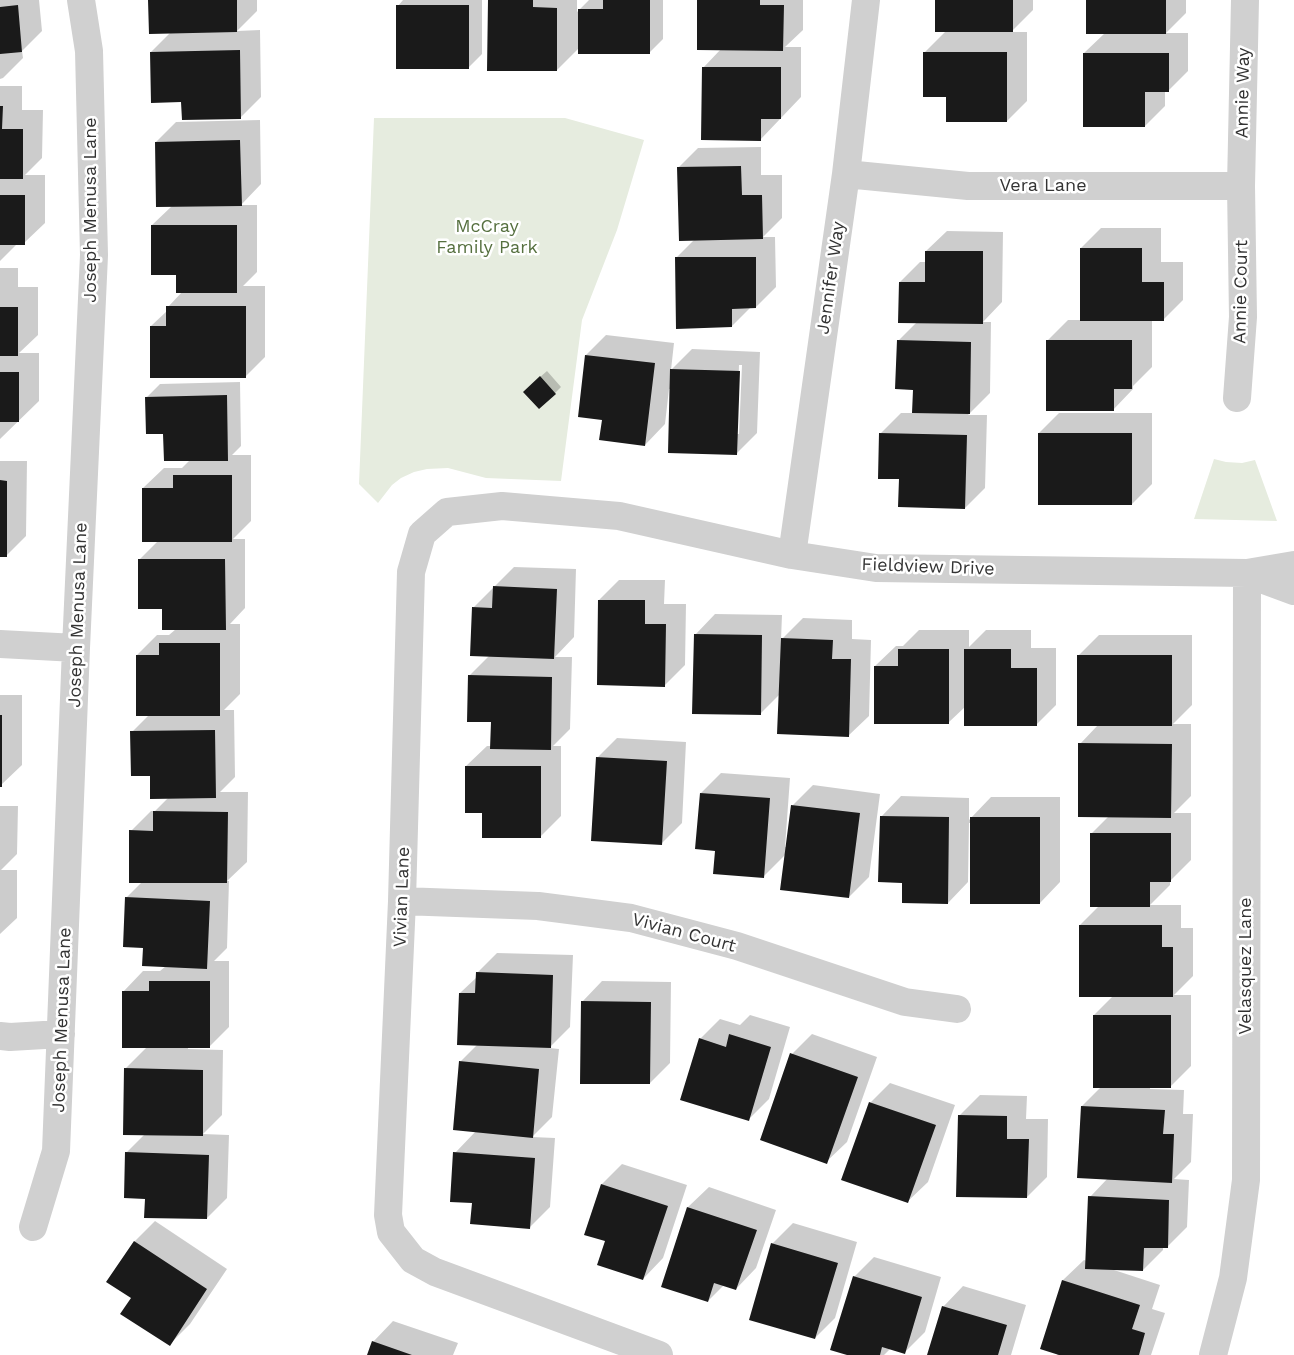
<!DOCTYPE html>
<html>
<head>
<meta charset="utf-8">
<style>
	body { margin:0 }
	canvas { display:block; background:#fff }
</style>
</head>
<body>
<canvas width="1294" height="1355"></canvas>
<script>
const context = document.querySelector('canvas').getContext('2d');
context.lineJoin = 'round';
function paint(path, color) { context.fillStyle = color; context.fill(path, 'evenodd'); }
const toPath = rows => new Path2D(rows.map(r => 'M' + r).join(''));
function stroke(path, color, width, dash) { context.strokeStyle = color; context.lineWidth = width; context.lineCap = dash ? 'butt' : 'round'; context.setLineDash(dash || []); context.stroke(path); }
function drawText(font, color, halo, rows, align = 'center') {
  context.font = font + ' "Work Sans",sans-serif'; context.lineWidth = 5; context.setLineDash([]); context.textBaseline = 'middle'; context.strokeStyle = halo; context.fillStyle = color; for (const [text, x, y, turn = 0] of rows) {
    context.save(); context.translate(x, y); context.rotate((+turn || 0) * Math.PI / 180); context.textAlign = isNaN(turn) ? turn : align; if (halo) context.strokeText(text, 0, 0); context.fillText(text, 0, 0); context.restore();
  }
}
paint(toPath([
	[374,118,565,118,644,140,617,230,582,320,561,481,486,478,448,468,427,469,414,472,401,478,392,485,378,503,359,484],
	[1214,459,1226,462,1242,463,1255,460,1277,521,1194,519]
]), '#e6ecdf');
paint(toPath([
	[0,0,39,0,42,31,22,51,23,58,3,78,0,79],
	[149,0,257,0,257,11,237,31,260,30,261,97,241,117,182,101,151,52,171,32],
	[403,0,482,0,482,54,469,67,398,6],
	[489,0,577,0,577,12,589,0,663,0,663,39,649,53,579,48,557,70],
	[699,0,803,0,803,30,785,47,801,47,801,97,760,140,703,68,721,49],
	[936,0,1033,0,1033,10,1011,32,1027,32,1027,101,1007,121,947,95,925,52,946,31],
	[1087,0,1186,0,1186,13,1166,33,1188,33,1188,71,1168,91,1165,91,1165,106,1145,126,1084,53,1105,33],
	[0,86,22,86,22,110,43,110,42,158,25,175,45,175,45,223,24,243,18,243,0,261],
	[260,120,261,184,241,205,257,205,257,272,243,286,265,286,265,357,245,377,151,326,168,310,168,307,182,292,178,274,152,225,172,206,156,142,176,122],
	[761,147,761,175,782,175,782,218,763,237,775,237,776,287,756,307,751,307,732,326,676,258,695,239,678,168,698,148],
	[1101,228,1161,228,1161,262,1183,262,1183,300,1163,320,1152,320,1152,367,1133,386,1133,389,1113,410,1047,341,1068,320,1081,320,1081,248],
	[947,231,1003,232,1002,302,983,322,991,322,990,393,968,415,987,415,985,488,965,508,900,478,881,433,901,413,914,413,914,389,898,341,917,322,900,282,920,262,926,262,926,251],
	[0,268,18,268,18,287,38,287,38,335,19,353,39,353,39,401,0,439],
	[606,335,674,343,671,370,692,349,760,352,757,433,737,453,671,389,669,389,665,424,645,445,603,419,586,355],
	[739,365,742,365,739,434,737,434],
	[547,371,561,387,555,393,531,385],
	[240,382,241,446,232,455,251,455,251,521,233,539,245,539,245,608,230,624,240,624,240,694,224,710,234,710,235,777,220,792,248,792,247,862,227,881,229,881,227,948,214,961,229,961,229,1027,209,1047,188,1047,188,1049,223,1050,222,1115,203,1134,229,1135,227,1198,207,1218,146,1198,126,1153,145,1134,125,1069,147,1047,123,992,143,971,160,971,166,966,145,947,126,898,143,881,131,831,151,811,155,811,168,798,151,775,132,732,149,715,137,655,157,635,169,635,176,629,163,608,139,560,158,541,143,488,164,468,182,468,190,460,165,433,147,397,160,384],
	[1059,413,1152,413,1152,484,1132,504,1039,433],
	[0,461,27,461,26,536,6,556,0,557],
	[514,567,576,569,574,637,555,657,572,657,570,729,553,746,561,746,561,816,541,836,483,812,466,766,487,746,492,746,492,721,469,676,490,655,473,608],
	[619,580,665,580,664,604,686,604,685,665,665,685,599,600],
	[715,614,782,615,781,640,803,618,852,620,852,639,871,640,869,716,848,736,780,694,760,714,695,635],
	[919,630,969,630,969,647,986,630,1031,630,1031,648,1056,648,1056,705,1036,725,966,706,948,723,875,666,896,646,903,646],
	[1099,635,1192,635,1192,705,1173,724,1191,724,1191,796,1174,813,1191,813,1191,860,1170,881,1170,885,1150,905,1181,905,1181,928,1193,928,1193,976,1174,995,1191,995,1191,1066,1171,1086,1150,1086,1150,1089,1184,1090,1183,1114,1193,1114,1191,1162,1174,1179,1189,1180,1187,1227,1167,1247,1163,1247,1163,1250,1143,1270,1114,1270,1160,1285,1152,1309,1165,1313,1151,1355,1057,1355,1058,1353,1041,1348,1063,1280,1084,1260,1087,1261,1090,1197,1108,1178,1082,1106,1102,1086,1094,1015,1113,996,1080,925,1100,905,1091,834,1109,816,1080,744,1098,725,1079,655],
	[0,695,22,695,22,765,1,785,0,785],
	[617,738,686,742,682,823,662,843,597,758],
	[721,773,790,778,785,847,787,847,793,805,813,785,880,794,869,877,849,897,786,854,764,876,701,793],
	[901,796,969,798,969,820,991,797,1060,797,1060,882,1040,903,971,823,969,823,968,882,948,903,904,881,881,817],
	[0,806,18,806,17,854,1,870,17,870,17,918,0,934],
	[497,953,573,955,570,1027,549,1048,559,1049,552,1117,532,1137,555,1138,550,1207,530,1227,473,1202,455,1153,476,1131,460,1062,478,1044,460,993,477,977,477,973],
	[602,981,671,982,670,1063,650,1083,582,1002],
	[750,1015,790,1027,769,1099,749,1119,700,1039,720,1019,740,1025],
	[812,1034,877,1057,847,1142,826,1162,792,1054],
	[890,1083,955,1105,928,1182,907,1202,870,1103],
	[980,1095,1027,1096,1026,1119,1048,1119,1047,1177,1027,1197,959,1116],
	[622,1164,687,1185,663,1258,643,1279,606,1240,602,1184],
	[709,1187,776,1210,756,1268,736,1289,724,1285,708,1301,663,1286,688,1207],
	[155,1221,227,1269,190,1324,170,1344,132,1298,108,1281,135,1241],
	[793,1223,857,1242,835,1318,815,1338,772,1244],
	[874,1257,941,1277,925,1332,905,1352,891,1348,884,1355,851,1355,854,1277],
	[963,1286,1026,1305,1011,1355,928,1355,943,1307],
	[393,1321,458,1343,453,1355,368,1355,373,1342]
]), '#0003');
paint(toPath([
	[148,0,237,0,237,32,149,34],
	[488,0,533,0,533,7,557,8,557,71,487,71],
	[603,0,650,0,650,54,578,54,578,9,603,9],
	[697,0,760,0,760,5,784,5,783,51,697,50],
	[935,0,1013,0,1013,32,935,32],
	[1086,0,1166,0,1166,34,1086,34],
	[18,5,22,52,0,54,0,7],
	[396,5,469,5,469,69,396,69],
	[240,50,241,119,182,120,181,102,151,103,150,52],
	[923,52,1007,52,1007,122,946,122,946,97,923,97],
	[1083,53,1169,53,1169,92,1145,92,1145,127,1083,127],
	[702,67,781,67,781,119,761,119,761,141,701,140],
	[0,106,3,106,2,129,23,129,23,179,0,179],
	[240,140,242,206,156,207,155,142],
	[741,166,742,195,762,195,763,239,679,241,677,167],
	[0,195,25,195,25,245,0,245],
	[151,225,237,225,237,293,176,293,176,275,151,275],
	[1080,248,1142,248,1142,282,1164,282,1164,321,1080,321],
	[925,251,983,251,983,324,898,323,899,282,925,282],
	[675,257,756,257,756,308,732,309,732,327,676,329],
	[166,306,246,306,246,378,150,378,150,326,166,326],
	[0,307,18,307,18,356,0,356],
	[897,340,971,342,970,414,912,413,913,390,895,389],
	[1046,340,1132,340,1132,389,1114,389,1114,411,1046,411],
	[585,355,655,363,645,446,599,440,602,420,578,417],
	[670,369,740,371,737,455,668,453],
	[0,372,19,372,19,422,0,422],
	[540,376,556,394,539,409,523,392],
	[227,395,228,461,164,461,163,434,146,434,145,397],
	[879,433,967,435,965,509,898,507,899,479,878,479],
	[1038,433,1132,433,1132,505,1038,505],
	[173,475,232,475,232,542,142,542,142,488,173,488],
	[0,480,7,481,7,557,0,557],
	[138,559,225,559,226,630,162,630,162,609,138,609],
	[493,586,557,589,554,659,470,656,472,607,492,608],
	[598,600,645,600,645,624,666,624,665,687,597,685],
	[694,634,762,635,761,715,692,714],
	[781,638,833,640,832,659,851,659,849,737,777,734],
	[159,643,220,643,220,716,136,716,136,655,159,655],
	[898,649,949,649,949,724,874,724,874,666,898,666],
	[964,649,1011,649,1011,668,1037,668,1037,726,964,726],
	[1077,655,1172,655,1172,726,1077,726],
	[468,675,552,677,551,750,490,749,491,722,467,722],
	[0,715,2,715,2,787,0,787],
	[215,730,216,798,150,799,150,776,131,776,130,731],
	[1078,743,1172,744,1171,818,1078,817],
	[596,757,667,761,662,845,591,841],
	[465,766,541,766,541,838,482,838,482,813,465,813],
	[700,793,770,798,764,878,713,874,715,851,695,849],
	[791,805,860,813,849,898,780,890],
	[153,811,228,812,227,883,129,883,129,830,153,831],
	[880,816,949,817,948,904,902,903,902,883,878,882],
	[970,817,1040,817,1040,904,970,904],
	[1090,833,1171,833,1171,882,1150,882,1150,907,1090,907],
	[125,897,210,901,207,969,142,966,143,948,123,947],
	[1079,925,1162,925,1162,947,1173,947,1173,997,1079,997],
	[476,972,553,975,551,1048,457,1045,459,993,475,993],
	[149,981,210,981,210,1048,122,1048,122,991,149,991],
	[581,1001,651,1002,650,1084,580,1084],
	[1093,1015,1171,1015,1171,1088,1093,1088],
	[729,1034,771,1047,749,1121,680,1100,699,1038,726,1047],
	[790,1053,858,1077,827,1164,760,1140],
	[459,1061,539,1069,533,1138,453,1130],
	[124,1068,203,1070,203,1136,123,1135],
	[869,1102,936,1125,908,1203,841,1180],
	[1081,1106,1165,1110,1163,1134,1174,1134,1172,1183,1077,1178],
	[958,1115,1007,1116,1007,1139,1029,1139,1027,1198,956,1197],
	[125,1152,209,1155,207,1219,144,1218,145,1199,124,1198],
	[453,1152,535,1158,530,1229,470,1224,472,1203,450,1202],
	[601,1184,668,1206,643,1280,597,1265,605,1241,584,1235],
	[1088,1196,1169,1200,1168,1248,1144,1248,1143,1271,1085,1269],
	[687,1207,757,1230,736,1290,714,1283,708,1302,661,1287],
	[134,1241,207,1289,170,1346,120,1314,131,1298,106,1282],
	[771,1243,838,1263,815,1339,749,1320],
	[853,1276,922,1297,905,1354,882,1347,880,1355,847,1355,830,1350],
	[1062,1280,1140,1305,1132,1329,1145,1333,1139,1355,1059,1355,1040,1349],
	[942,1306,1007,1325,998,1355,927,1355],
	[372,1341,412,1355,367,1355]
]), '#1a1a1a');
stroke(toPath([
	[846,174,968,186,1241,186],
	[1237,398,1243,317,1241,186,1245,0],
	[792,555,846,174,866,0],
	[1248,574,1294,591],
	[0,644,76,648],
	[402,901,538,906,631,918,737,946,905,1002,957,1009],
	[0,1036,10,1037,61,1034],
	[33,1227,56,1151,76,648,94,255,89,51,81,0],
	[659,1355,435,1272,413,1260,391,1232,388,1215,402,901,411,572,422,534,447,512,502,506,619,516,792,555,876,568,1247,573,1294,565],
	[1213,1355,1233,1278,1246,1180,1247,573]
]), '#d0d0d0', 28);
drawText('18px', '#333', '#fff', [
	["Annie Way",1243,93,-89],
	["Vera Lane",1043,186],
	["Joseph Menusa Lane",91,210,-90],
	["Jennifer Way",831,278,-82],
	["Annie Court",1241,292,-89],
	["Fieldview Drive",928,567,2],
	["Joseph Menusa Lane",78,615,-88],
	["Vivian Lane",402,897,-88],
	["Vivian Court",684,933,15],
	["Velasquez Lane",1246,966,-90],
	["Joseph Menusa Lane",62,1020,-88]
]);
drawText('18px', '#56703f', '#fff', [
	["McCray",487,227],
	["Family Park",487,248]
]);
</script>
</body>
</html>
